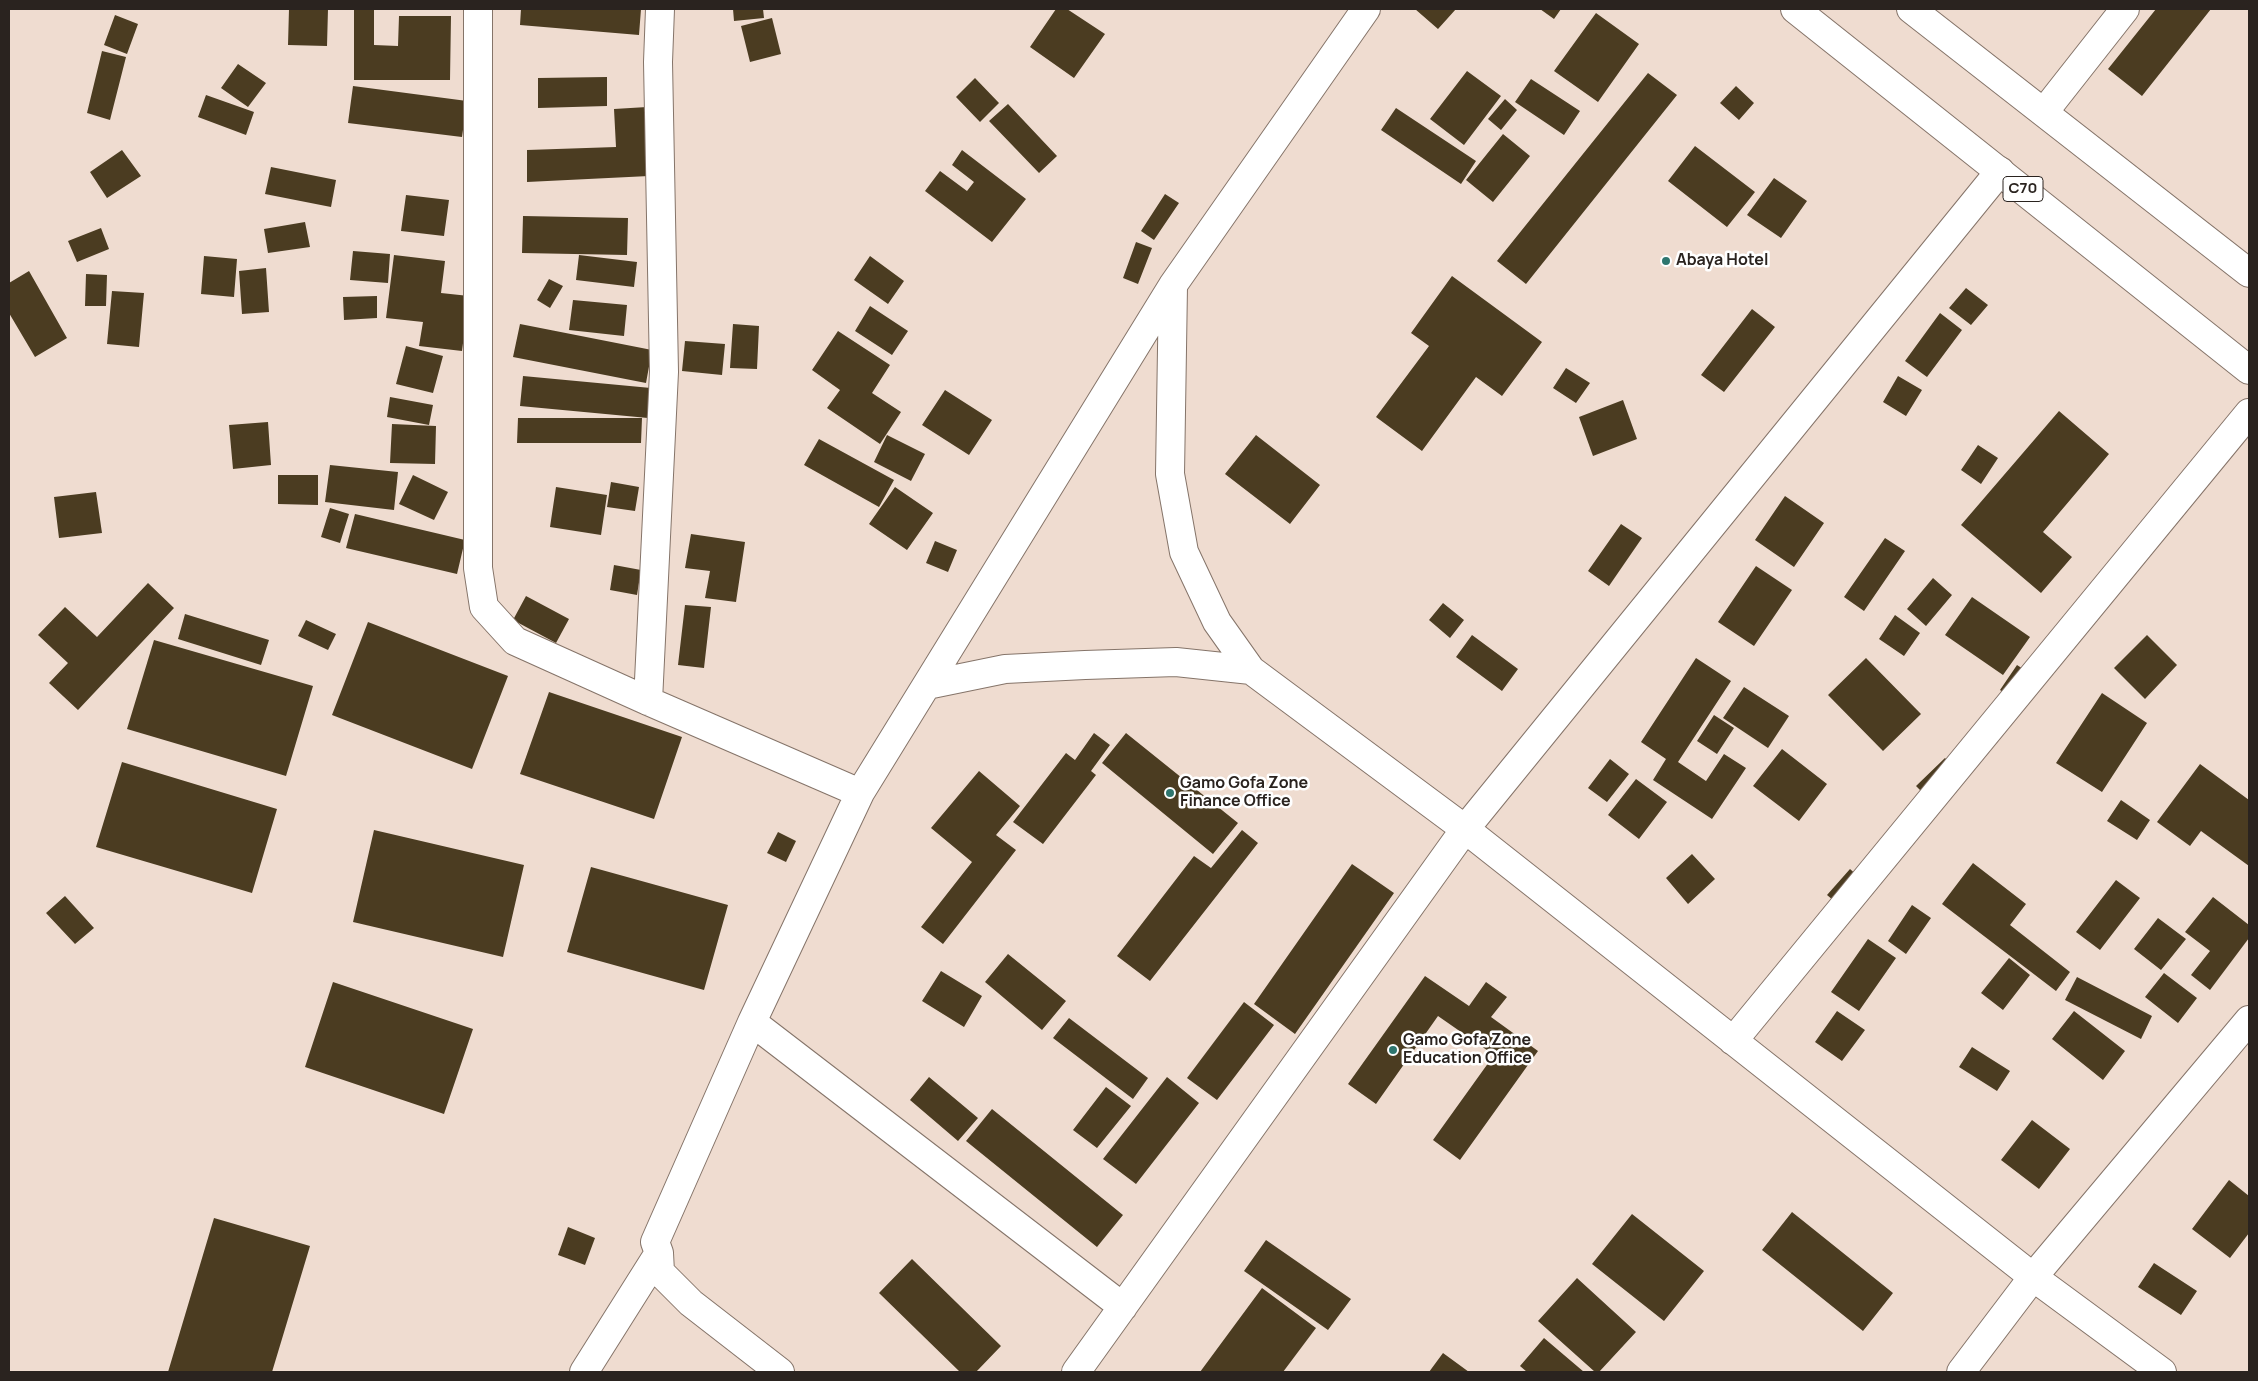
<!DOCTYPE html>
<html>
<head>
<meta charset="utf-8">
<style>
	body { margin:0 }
	#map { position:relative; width:2258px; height:1381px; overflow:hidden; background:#efdcd0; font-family:Manrope,sans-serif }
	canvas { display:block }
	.frame { position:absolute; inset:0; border:10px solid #2a231f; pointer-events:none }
</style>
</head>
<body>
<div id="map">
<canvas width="2258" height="1381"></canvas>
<div class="frame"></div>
</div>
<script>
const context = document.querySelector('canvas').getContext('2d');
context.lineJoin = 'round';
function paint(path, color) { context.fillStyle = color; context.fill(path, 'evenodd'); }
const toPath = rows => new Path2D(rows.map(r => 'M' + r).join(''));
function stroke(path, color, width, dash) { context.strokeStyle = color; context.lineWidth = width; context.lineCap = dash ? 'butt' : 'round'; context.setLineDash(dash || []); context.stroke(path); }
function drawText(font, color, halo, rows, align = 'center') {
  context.font = font + ' Manrope,sans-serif'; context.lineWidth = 5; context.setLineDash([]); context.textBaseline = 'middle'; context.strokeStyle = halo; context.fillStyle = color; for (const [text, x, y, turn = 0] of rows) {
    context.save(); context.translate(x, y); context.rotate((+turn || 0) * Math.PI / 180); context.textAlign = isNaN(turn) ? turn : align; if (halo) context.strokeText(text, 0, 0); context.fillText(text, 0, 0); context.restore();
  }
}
paint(toPath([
	[289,9,328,9,327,46,288,45],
	[354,9,374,9,374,45,398,46,399,16,451,16,450,80,354,80],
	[521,9,641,9,639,35,520,25],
	[733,9,763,9,764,18,734,21],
	[1056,9,1067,9,1105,34,1074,78,1030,47],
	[1415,9,1456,9,1438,29],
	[1540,9,1561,9,1554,19],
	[2156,9,2211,9,2142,96,2108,69],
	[1596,13,1639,44,1598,102,1554,71],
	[115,15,138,24,127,54,104,45],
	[772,18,781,54,750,62,741,26],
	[102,51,126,57,110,120,87,113],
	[238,64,266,83,248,107,221,88],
	[1467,71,1501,96,1464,145,1430,119],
	[1648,73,1677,95,1526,284,1497,261],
	[607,77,607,106,538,108,538,78],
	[975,78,999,103,980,122,956,97],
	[1531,79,1580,111,1564,135,1515,102],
	[353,86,467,101,462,137,348,123],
	[1736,86,1754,103,1739,120,1720,103],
	[206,95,254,112,246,135,198,117],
	[1505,99,1517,110,1501,130,1488,119],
	[1008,104,1057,156,1039,173,989,121],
	[647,107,649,176,527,182,527,150,616,147,614,109],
	[1396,108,1476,161,1461,184,1381,130],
	[1503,134,1530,156,1493,202,1466,180],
	[1695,146,1755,192,1727,227,1668,181],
	[122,150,141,176,107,198,90,172],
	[962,150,1026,199,992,242,925,191,940,171,967,191,974,182,952,165],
	[271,167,336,180,331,207,265,194],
	[1774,178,1807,201,1781,238,1747,215],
	[1165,194,1179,203,1154,240,1141,231],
	[406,195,449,200,444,236,401,231],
	[523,216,628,218,627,255,522,253],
	[305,222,310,247,268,253,264,229],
	[101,228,109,249,77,262,68,241],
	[1136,242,1152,248,1138,284,1123,278],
	[353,251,390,254,388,283,350,280],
	[394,255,445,261,441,293,469,296,462,351,419,346,423,322,386,318],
	[579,255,637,262,634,287,576,280],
	[204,256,237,259,234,297,201,294],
	[870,256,904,281,888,304,854,280],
	[266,268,269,312,242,314,239,271],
	[29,271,67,338,35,357,9,313,9,283],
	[86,274,107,275,106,306,85,306],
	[1452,276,1542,342,1502,396,1476,377,1422,451,1376,417,1429,346,1411,333],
	[549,279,563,286,550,308,537,300],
	[1966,288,1988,305,1971,325,1949,308],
	[112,291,144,293,139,347,107,344],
	[377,296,377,318,344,320,343,297],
	[573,300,627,305,624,336,569,330],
	[870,306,908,331,892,355,855,331],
	[1752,309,1775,327,1724,392,1701,375],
	[1940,313,1962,330,1927,377,1905,361],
	[520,324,652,350,646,383,513,357],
	[733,324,759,326,757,369,730,368],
	[838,331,890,365,872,393,901,412,880,444,827,408,840,390,812,370],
	[685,341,725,344,722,375,682,371],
	[406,346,443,356,433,393,396,384],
	[1566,368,1590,383,1576,403,1553,388],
	[523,376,651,388,648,418,520,406],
	[1898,376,1922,390,1906,416,1883,402],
	[945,390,992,420,969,455,922,425],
	[390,397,433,405,429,425,387,417],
	[1623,400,1637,439,1593,456,1579,417],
	[2059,411,2109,454,2043,532,2072,557,2041,593,1961,525],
	[518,418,642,418,641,443,517,443],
	[268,422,271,465,233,469,229,425],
	[392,424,436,426,435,464,390,463],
	[887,435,925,454,911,481,874,462],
	[1256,435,1320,485,1290,524,1225,474],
	[819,439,894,480,879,507,804,465],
	[1978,445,1998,458,1981,484,1961,470],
	[330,465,398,472,394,510,325,502],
	[278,475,318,475,318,505,278,504],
	[413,475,448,492,434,520,399,504],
	[611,482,639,487,635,511,607,507],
	[556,487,607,495,601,535,550,527],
	[895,487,933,513,907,550,869,524],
	[96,492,102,533,59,538,54,497],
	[1785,496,1824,523,1794,567,1755,540],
	[330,508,349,514,340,543,321,537],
	[355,514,465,540,457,574,346,548],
	[1621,524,1642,538,1609,586,1588,571],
	[691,534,745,542,736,602,705,598,710,571,685,568],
	[1885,538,1905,551,1864,611,1844,597],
	[935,541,957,550,948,572,926,563],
	[614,565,641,570,637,595,610,590],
	[1756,566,1792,590,1754,646,1718,622],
	[1933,578,1952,595,1926,626,1907,609],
	[148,583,174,608,78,710,49,683,68,663,38,635,65,607,97,637],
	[526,596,569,619,556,643,513,620],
	[1972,597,2030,637,2003,675,1945,635],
	[1443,603,1464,620,1450,638,1429,620],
	[685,605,711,607,704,668,678,665],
	[185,614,269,640,261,665,178,639],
	[1895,615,1920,633,1904,656,1879,639],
	[306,620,336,634,328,650,298,636],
	[368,622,508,676,472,769,332,715],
	[1472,635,1518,669,1502,691,1456,657],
	[2147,635,2177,665,2145,699,2114,668],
	[154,640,313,686,286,776,127,729],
	[1696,658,1731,681,1678,762,1706,781,1724,754,1746,768,1712,819,1653,780,1666,759,1641,742],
	[1866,658,1921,714,1883,751,1828,695],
	[2017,665,2037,678,2020,704,2000,690],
	[1744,687,1789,716,1768,748,1723,718],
	[549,692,682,737,654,819,520,774],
	[2102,693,2147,723,2102,792,2056,763],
	[1714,715,1734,728,1717,754,1697,741],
	[1094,733,1110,745,1091,771,1096,775,1043,844,1013,822,1066,753,1075,760],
	[1126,733,1238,823,1213,854,1102,763],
	[1782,749,1827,784,1799,821,1753,786],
	[1945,758,1965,778,1936,806,1916,786],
	[1610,759,1629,774,1607,802,1588,788],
	[122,762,277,809,252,893,96,847],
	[2200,764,2249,800,2249,866,2201,831,2190,846,2157,822],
	[979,771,1020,806,996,835,1016,850,943,944,921,927,972,862,931,828],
	[1636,779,1667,802,1639,839,1608,815],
	[2121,800,2150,820,2137,840,2107,821],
	[374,830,524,865,503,957,353,922],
	[1242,830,1258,843,1150,981,1117,956,1194,856,1211,868],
	[778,832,796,841,786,862,767,853],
	[1692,854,1715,879,1688,904,1666,878],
	[1973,863,2026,904,2010,925,2070,972,2056,991,1942,904],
	[1352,864,1394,893,1295,1034,1254,1004],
	[591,867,728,905,704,990,567,952],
	[1850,869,1868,885,1846,911,1827,895],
	[2116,880,2140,898,2100,950,2076,932],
	[65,896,94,928,75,944,46,913],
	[2213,897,2249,925,2249,938,2210,990,2191,975,2210,951,2185,932],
	[1912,905,1931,918,1906,954,1888,941],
	[2158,918,2186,939,2161,970,2134,949],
	[1868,939,1896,958,1859,1011,1831,992],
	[1008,954,1066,1001,1042,1030,985,982],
	[2009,958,2030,975,2003,1010,1981,993],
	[941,971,982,996,964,1027,922,1001],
	[2164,973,2197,998,2178,1023,2145,997],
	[1425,976,1469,1006,1486,982,1507,997,1491,1017,1538,1051,1460,1160,1433,1140,1494,1055,1438,1016,1376,1104,1348,1084],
	[2077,977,2152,1016,2141,1039,2065,1000],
	[333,982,473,1029,444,1114,305,1067],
	[1244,1002,1274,1025,1217,1100,1187,1078],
	[1837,1011,1865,1030,1842,1061,1815,1042],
	[2074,1011,2125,1051,2103,1080,2052,1039],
	[1069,1018,1148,1078,1133,1099,1053,1038],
	[1972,1047,2010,1071,1997,1091,1959,1067],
	[929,1077,978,1118,958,1141,910,1100],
	[1167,1077,1199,1103,1136,1184,1103,1159],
	[1106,1087,1131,1106,1097,1148,1073,1130],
	[992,1109,1123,1215,1097,1247,966,1141],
	[2032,1120,2070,1149,2039,1189,2001,1160],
	[2229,1180,2249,1196,2249,1233,2230,1258,2192,1229],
	[1792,1212,1893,1293,1863,1331,1762,1250],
	[1632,1214,1704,1271,1664,1321,1592,1264],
	[214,1218,310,1246,272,1372,168,1372],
	[568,1227,595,1238,585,1265,558,1255],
	[1266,1240,1351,1299,1328,1330,1244,1271],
	[912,1259,1001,1346,976,1372,960,1372,879,1293],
	[2154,1263,2197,1291,2181,1315,2138,1287],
	[1577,1278,1636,1332,1599,1372,1595,1372,1538,1321],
	[1262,1288,1316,1328,1283,1372,1200,1372],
	[1544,1338,1584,1372,1527,1372,1520,1366],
	[1443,1353,1469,1372,1429,1372]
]), '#4b3c21');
const minor = toPath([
	[478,9,478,568,484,607,515,641,648,701,860,793],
	[2044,112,2125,9],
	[1173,286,1170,474,1184,552,1217,622,1251,670,1465,829,2033,1277,2162,1372],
	[927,685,1005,669,1085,665,1176,662,1251,670],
	[648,701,664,372,658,62,660,9],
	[752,1022,1123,1307],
	[1733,1041,2249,413],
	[584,1372,659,1253],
	[780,1372,691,1303,660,1272,659,1253,655,1242,752,1022,860,793,1173,285,1366,9],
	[1076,1372,1465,829,2000,171],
	[1961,1372,2033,1277,2249,1020]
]);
const highway = toPath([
	[1795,9,2249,370],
	[1911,9,2249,273]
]);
stroke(minor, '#857469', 30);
stroke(highway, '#857469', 30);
stroke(minor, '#fff', 28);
stroke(highway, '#fff', 28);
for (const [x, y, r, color] of [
	[1666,261,5,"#2e766f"],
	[1170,793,5,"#2e766f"],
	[1393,1050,5,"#2e766f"]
]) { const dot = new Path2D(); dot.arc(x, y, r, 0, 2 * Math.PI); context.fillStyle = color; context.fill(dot); stroke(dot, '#fff', 2); }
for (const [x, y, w] of [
	[2023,189,40]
]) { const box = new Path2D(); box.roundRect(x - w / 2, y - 12.5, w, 25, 4); context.fillStyle = '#fff'; context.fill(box); stroke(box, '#2a231f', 1); }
drawText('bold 15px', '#2a231f', null, [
	["C70",2023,189]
]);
drawText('bold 16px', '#2a231f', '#fff', [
	["Abaya Hotel",1676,261],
	["Gamo Gofa Zone",1180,784],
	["Finance Office",1180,802],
	["Gamo Gofa Zone",1403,1041],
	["Education Office",1403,1059]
], 'left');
</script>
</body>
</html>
